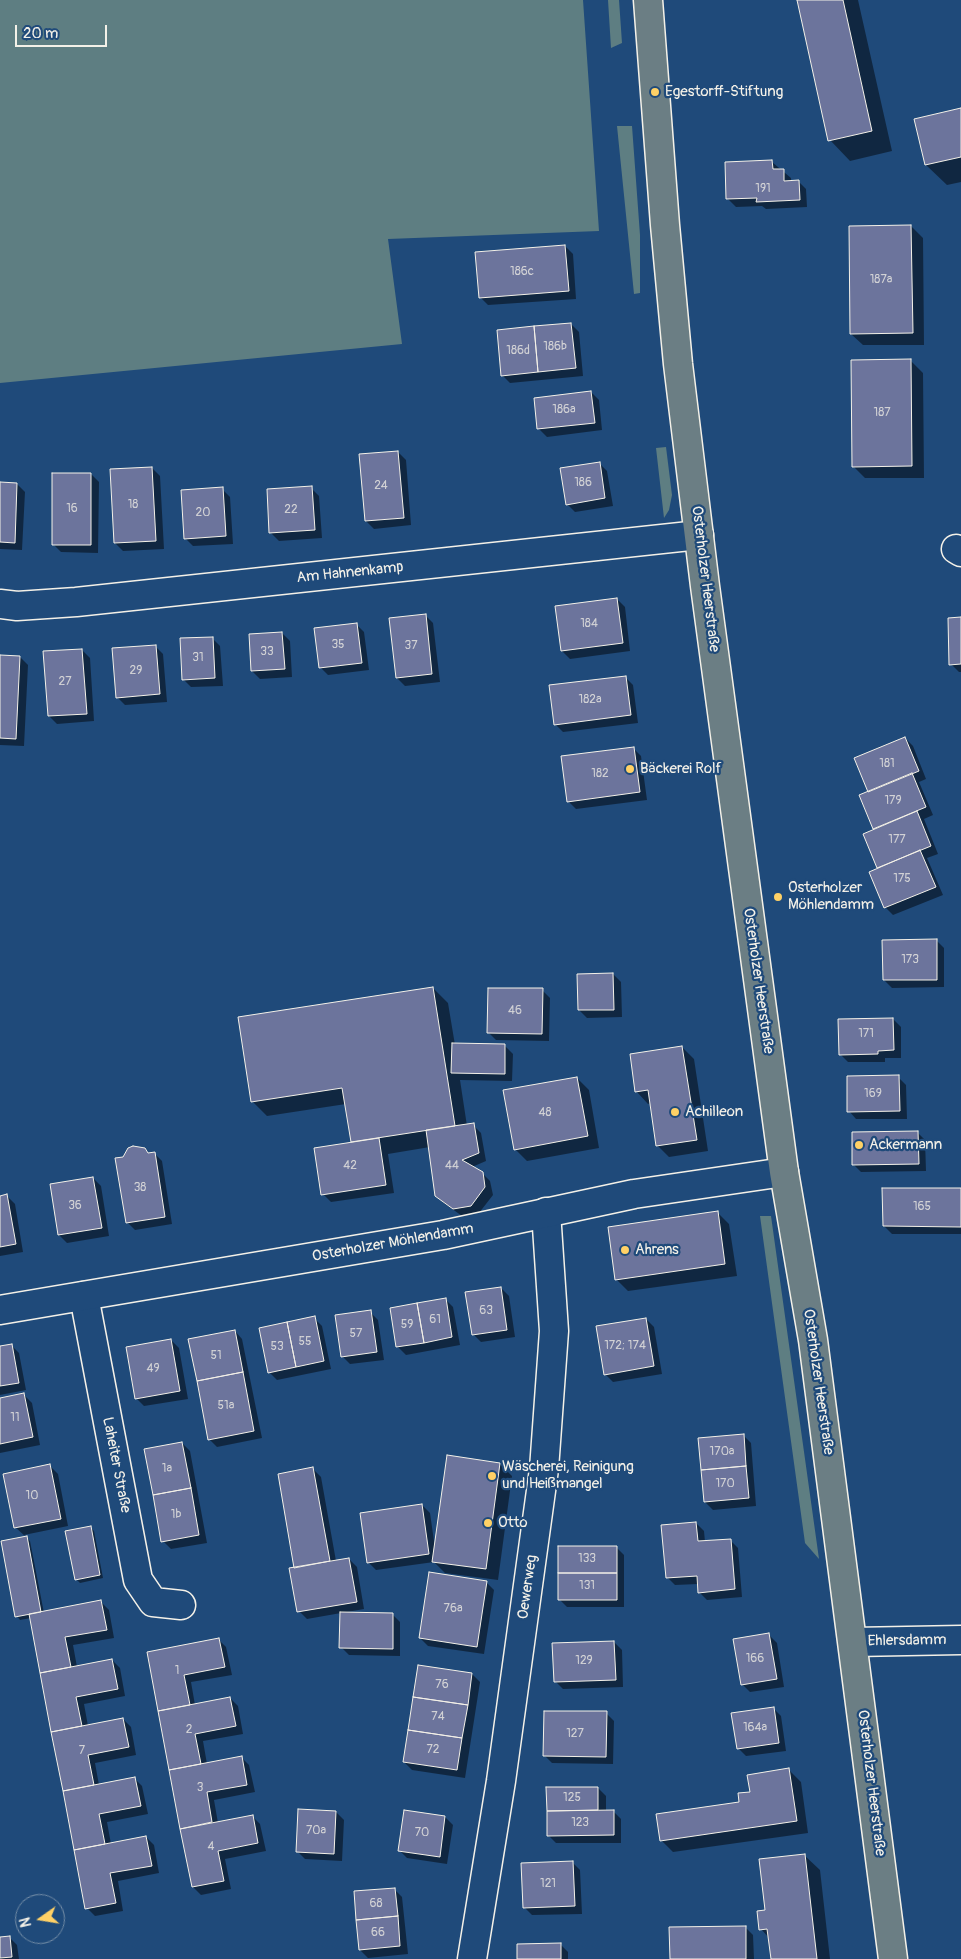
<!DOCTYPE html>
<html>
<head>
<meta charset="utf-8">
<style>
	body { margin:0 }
	#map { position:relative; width:961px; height:1959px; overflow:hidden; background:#1f4a7a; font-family:Pangolin,sans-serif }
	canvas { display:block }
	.north { position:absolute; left:15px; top:1894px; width:50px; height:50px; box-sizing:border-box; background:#1f4a7a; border:1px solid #748da6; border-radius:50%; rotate:257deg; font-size:14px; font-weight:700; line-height:20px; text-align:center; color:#f4f1e8 }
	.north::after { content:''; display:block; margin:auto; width:18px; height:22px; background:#ffd166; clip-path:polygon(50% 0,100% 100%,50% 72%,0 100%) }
	.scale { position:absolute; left:15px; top:25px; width:92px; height:22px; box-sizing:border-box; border:2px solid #f4f1e8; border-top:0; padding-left:6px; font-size:15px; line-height:18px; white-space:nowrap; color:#f4f1e8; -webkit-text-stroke:4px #1f4a7a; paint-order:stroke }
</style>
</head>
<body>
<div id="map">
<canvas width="961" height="1959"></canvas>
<div class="north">N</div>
<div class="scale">20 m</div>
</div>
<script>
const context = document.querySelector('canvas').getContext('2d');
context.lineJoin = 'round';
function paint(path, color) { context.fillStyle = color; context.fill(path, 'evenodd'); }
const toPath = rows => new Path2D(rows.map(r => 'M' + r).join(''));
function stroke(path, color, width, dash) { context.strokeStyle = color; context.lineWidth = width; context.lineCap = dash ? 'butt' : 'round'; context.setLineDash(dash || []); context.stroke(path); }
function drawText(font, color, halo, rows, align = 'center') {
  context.font = font + ' Pangolin,sans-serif'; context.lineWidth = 4.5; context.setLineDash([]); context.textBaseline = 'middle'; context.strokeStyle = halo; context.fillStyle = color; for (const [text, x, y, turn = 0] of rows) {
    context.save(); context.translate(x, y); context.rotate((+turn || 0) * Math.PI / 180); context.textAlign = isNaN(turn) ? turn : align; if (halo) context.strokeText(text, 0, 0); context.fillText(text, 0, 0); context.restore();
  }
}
paint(toPath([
	[0,0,583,0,599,231,388,239,402,344,0,383],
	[608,0,619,0,622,43,611,48],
	[617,126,632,126,640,235,640,293,634,294],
	[666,447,672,495,669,510,664,518,656,448],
	[760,1216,771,1216,819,1559,805,1543]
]), '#5e7e82');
paint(toPath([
	[798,0,858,0,892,151,850,161,830,140],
	[961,110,961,182,947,185,926,165],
	[772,162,791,178,791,182,798,181,806,189,807,207,766,209,762,206,736,207,728,199],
	[911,226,923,238,924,345,863,345,851,334],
	[565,246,573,254,576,299,488,305,480,297],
	[571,324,579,332,583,376,510,383,502,375],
	[911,361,923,373,924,478,865,478,853,466],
	[591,392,599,400,602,430,547,437,539,429],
	[398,452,406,460,411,525,374,529,366,521],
	[599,463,607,471,613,506,575,512,567,504],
	[152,468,160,476,164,549,123,551,115,543,111,470],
	[91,474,99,482,98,553,61,552,53,544],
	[0,483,17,484,25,492,22,550,0,549],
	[311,488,319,496,322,538,279,541,271,533],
	[222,489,230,497,233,544,193,546,185,538],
	[617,599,625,607,630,651,570,659,562,651],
	[425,615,433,623,440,682,405,686,397,678],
	[961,619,961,672,959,672,951,664],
	[356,624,364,632,369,670,328,675,320,667],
	[282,633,290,641,292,677,260,679,252,671],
	[212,638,220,646,223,686,191,687,183,679],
	[155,646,163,654,167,702,125,705,117,697],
	[82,650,90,658,94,721,57,724,49,716],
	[0,656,20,657,28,665,24,746,0,745],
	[625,677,633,685,638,723,563,732,555,724],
	[905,738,913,746,926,779,919,782,933,815,924,819,938,854,927,858,943,895,893,915,885,907,879,869,865,834,875,830,861,796,870,792],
	[633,748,641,756,647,800,576,809,568,801],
	[936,940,944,948,944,987,892,988,884,980],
	[613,974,621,982,622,1017,587,1018,579,1010],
	[433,988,448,1003,455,1045,505,1046,513,1054,512,1081,460,1080,467,1126,473,1125,481,1133,486,1161,472,1167,482,1173,490,1181,493,1195,479,1213,462,1216,444,1203,436,1195,430,1147,388,1154,394,1193,331,1202,323,1194,352,1143,346,1104,267,1116,252,1101],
	[542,990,550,998,549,1041,496,1040,488,1032],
	[893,1019,901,1027,901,1058,885,1058,885,1062,848,1062,840,1054],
	[682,1047,694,1059,708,1151,669,1157,657,1145,651,1103,648,1104,637,1092],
	[898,1077,906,1085,907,1119,856,1119,849,1111],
	[577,1078,589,1090,599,1148,527,1161,515,1149],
	[917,1132,925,1140,926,1171,861,1172,853,1164],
	[139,1147,149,1154,154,1153,162,1161,172,1224,135,1230,127,1222,123,1158,129,1149],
	[93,1178,101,1186,109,1236,67,1243,59,1235],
	[961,1190,961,1234,892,1234,884,1226],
	[7,1196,15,1204,23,1252,0,1256,0,1197],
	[718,1213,729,1224,737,1276,628,1291,616,1279],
	[501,1288,509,1296,515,1337,481,1342,473,1334],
	[445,1299,453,1307,460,1345,406,1355,398,1347,391,1309],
	[370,1312,378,1320,384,1360,350,1364,342,1356],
	[314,1318,322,1326,331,1369,277,1380,269,1372],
	[646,1319,654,1327,662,1374,613,1382,605,1374],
	[235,1331,242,1339,262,1438,217,1447,209,1439],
	[171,1340,179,1348,188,1399,144,1406,136,1398],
	[11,1345,19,1353,26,1390,0,1395,0,1347],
	[24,1395,32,1403,40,1445,0,1453,0,1399],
	[743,1435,751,1443,756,1506,713,1510,705,1502],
	[182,1443,190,1451,207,1543,171,1549,163,1541],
	[500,1464,512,1476,498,1580,445,1573,434,1562,376,1570,368,1562,422,1505,430,1513,435,1548],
	[50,1466,58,1474,68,1526,24,1535,30,1541,44,1613,101,1602,109,1610,114,1638,73,1645,77,1667,112,1660,120,1668,125,1696,84,1704,88,1726,123,1719,131,1727,136,1755,95,1763,99,1785,134,1778,142,1786,148,1814,107,1822,111,1844,146,1837,154,1845,159,1873,118,1881,123,1911,95,1916,87,1908,31,1618,20,1620,17,1616,26,1537,15,1527],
	[313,1469,321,1477,336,1561,349,1559,357,1567,364,1609,347,1612,392,1614,400,1622,400,1656,349,1655,341,1647,341,1613,307,1619,299,1611,295,1569],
	[696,1523,704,1531,705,1542,730,1540,738,1548,742,1597,707,1600,699,1592,698,1584,675,1585,667,1577],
	[90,1527,94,1531,103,1578,80,1583,76,1579],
	[616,1547,624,1555,624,1607,567,1607,559,1599],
	[486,1582,494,1590,484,1654,428,1646,420,1638],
	[769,1635,777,1643,784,1687,750,1692,742,1684],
	[218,1639,226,1647,232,1675,191,1682,195,1705,230,1698,238,1706,243,1734,203,1741,207,1764,241,1757,249,1765,255,1792,214,1800,218,1823,252,1816,260,1824,266,1851,225,1859,231,1889,201,1895,193,1887,148,1653],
	[614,1642,622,1650,623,1687,563,1689,555,1681],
	[472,1674,480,1682,465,1778,412,1770,404,1762],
	[773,1708,781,1716,786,1751,746,1756,738,1748],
	[606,1713,614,1721,613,1764,552,1763,544,1755],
	[789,1770,801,1782,808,1833,673,1852,661,1840,741,1803,751,1793],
	[548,1788,598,1788,606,1796,606,1811,613,1811,621,1819,621,1843,556,1843,548,1835],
	[336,1812,344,1820,342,1861,305,1859,297,1851],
	[445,1817,453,1825,447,1864,407,1858,399,1850],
	[804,1855,820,1870,830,1959,772,1959,769,1938,761,1929,767,1911],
	[572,1862,580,1870,582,1914,532,1915,524,1907],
	[394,1889,402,1897,408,1954,368,1958,360,1950],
	[745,1927,753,1935,754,1959,671,1959],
	[9,1937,17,1945,19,1959,0,1959,0,1938],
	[560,1944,568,1952,568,1959,519,1959]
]), '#0007');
const building = toPath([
	[797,0,843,0,872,131,828,141,797,0],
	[961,108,961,157,925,165,914,119,961,108],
	[772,160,773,169,784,169,784,181,799,180,800,200,756,202,757,198,726,199,725,162,772,160],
	[911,225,913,333,850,334,849,226,911,225],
	[565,245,569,291,479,298,475,252,565,245],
	[571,323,576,368,538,372,534,326,571,323],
	[534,326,538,372,501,376,497,330,534,326],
	[911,359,912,466,852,467,851,360,911,359],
	[591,391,595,423,537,429,534,398,591,391],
	[398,451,404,518,365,521,359,454,398,451],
	[600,462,605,498,566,505,560,468,600,462],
	[152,467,156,541,114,543,110,469,152,467],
	[52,473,91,473,91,545,52,545,52,473],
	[0,482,17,483,15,543,0,542,0,482],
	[312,486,315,530,269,533,267,489,312,486],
	[223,487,226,536,184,539,181,490,223,487],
	[617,598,623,643,561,651,555,606,617,598],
	[426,614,432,674,396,678,389,618,426,614],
	[961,617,961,664,949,665,948,618,961,617],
	[357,623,362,663,319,668,314,628,357,623],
	[282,632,285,669,251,671,249,634,282,632],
	[213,637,215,678,182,680,180,638,213,637],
	[156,645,160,694,116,698,112,648,156,645],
	[82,649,87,714,48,716,43,651,82,649],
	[0,655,20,656,16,739,0,738,0,655],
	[626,676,631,715,554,725,549,685,626,676],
	[905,737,919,771,868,792,854,758,905,737],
	[634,747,640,792,567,802,561,756,634,747],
	[912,773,926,807,873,829,859,795,912,773],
	[917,811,931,846,877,868,863,834,917,811],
	[920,850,936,887,884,908,869,872,920,850],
	[937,939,937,980,883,980,882,940,937,939],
	[613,973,614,1010,578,1010,577,974,613,973],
	[433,987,455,1126,351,1142,342,1088,251,1102,238,1017,433,987],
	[488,988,543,988,542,1034,487,1033,488,988],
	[893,1018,894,1050,878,1051,878,1054,839,1055,838,1019,893,1018],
	[452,1043,505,1044,505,1074,451,1073,452,1043],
	[682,1046,697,1140,656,1146,648,1090,635,1092,630,1054,682,1046],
	[899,1075,900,1111,847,1112,847,1076,899,1075],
	[577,1077,588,1136,514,1150,503,1090,577,1077],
	[474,1123,479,1153,462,1160,483,1172,485,1187,471,1206,453,1209,435,1196,426,1130,474,1123],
	[918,1131,919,1164,852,1165,852,1132,918,1131],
	[379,1138,386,1185,321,1195,314,1148,379,1138],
	[133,1146,145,1148,148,1153,155,1152,165,1217,126,1223,115,1158,123,1157,128,1148,133,1146],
	[93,1177,102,1228,58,1235,50,1184,93,1177],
	[882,1188,961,1188,961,1227,883,1226,882,1188],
	[7,1194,16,1244,0,1247,0,1196,7,1194],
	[718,1211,725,1264,615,1280,608,1227,718,1211],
	[501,1287,507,1330,472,1335,465,1292,501,1287],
	[446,1298,452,1337,424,1343,417,1303,446,1298],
	[417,1303,424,1343,396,1347,390,1308,417,1303],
	[371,1310,377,1352,341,1357,335,1315,371,1310],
	[315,1316,324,1361,296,1367,287,1322,315,1316],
	[646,1318,654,1366,604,1375,596,1326,646,1318],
	[287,1322,296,1367,268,1373,259,1328,287,1322],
	[235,1330,243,1372,197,1381,188,1339,235,1330],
	[171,1339,180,1391,135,1399,126,1347,171,1339],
	[12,1344,19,1383,0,1386,0,1346,12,1344],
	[243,1372,254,1431,208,1440,197,1381,243,1372],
	[24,1393,33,1437,0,1444,0,1398,24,1393],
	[744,1434,746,1466,701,1470,698,1438,744,1434],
	[182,1442,191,1488,153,1495,144,1449,182,1442],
	[447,1455,500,1463,486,1569,432,1562,447,1455],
	[50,1464,61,1519,14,1528,3,1474,50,1464],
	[746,1466,749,1498,704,1502,701,1470,746,1466],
	[313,1467,330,1561,294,1568,278,1474,313,1467],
	[191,1488,199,1535,161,1542,153,1495,191,1488],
	[422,1504,429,1554,367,1563,360,1513,422,1504],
	[696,1522,698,1541,731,1539,735,1589,698,1593,697,1576,666,1578,661,1525,696,1522],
	[91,1526,100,1575,75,1580,65,1531,91,1526],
	[27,1536,41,1612,15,1617,1,1541,27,1536],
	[558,1546,617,1546,617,1573,558,1573,558,1546],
	[349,1558,357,1602,297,1612,289,1568,349,1558],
	[429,1572,487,1581,477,1647,419,1638,429,1572],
	[558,1573,617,1573,617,1600,558,1600,558,1573],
	[101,1600,107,1630,65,1637,71,1667,40,1673,29,1614,101,1600],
	[340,1612,393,1613,393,1649,339,1648,340,1612],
	[769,1633,777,1679,741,1685,733,1639,769,1633],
	[219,1638,225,1667,184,1675,190,1705,158,1711,147,1652,219,1638],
	[614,1641,616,1680,554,1682,552,1643,614,1641],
	[112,1659,118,1689,76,1697,82,1726,51,1732,40,1673,112,1659],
	[418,1665,472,1673,468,1705,413,1697,418,1665],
	[230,1697,236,1726,195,1734,201,1764,169,1770,158,1711,230,1697],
	[413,1697,468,1705,462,1738,408,1730,413,1697],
	[774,1707,779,1743,737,1749,731,1713,774,1707],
	[544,1711,607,1711,606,1757,543,1756,544,1711],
	[123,1718,129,1747,88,1755,94,1785,63,1791,51,1732,123,1718],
	[408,1730,462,1738,457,1770,403,1762,408,1730],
	[242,1756,247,1785,207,1792,212,1822,180,1829,169,1770,242,1756],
	[789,1768,797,1821,660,1841,656,1814,739,1802,738,1793,750,1792,747,1775,789,1768],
	[135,1777,141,1806,99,1814,105,1844,74,1850,63,1791,135,1777],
	[546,1787,598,1787,598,1810,547,1811,546,1787],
	[298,1809,336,1811,334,1854,296,1852,298,1809],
	[404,1810,445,1816,440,1857,398,1851,404,1810],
	[614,1810,614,1835,547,1836,547,1811,614,1810],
	[253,1815,258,1843,218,1851,224,1881,192,1887,180,1829,253,1815],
	[146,1836,152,1866,110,1873,116,1903,85,1909,74,1850,146,1836],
	[805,1854,817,1959,771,1959,767,1929,759,1930,757,1911,765,1910,759,1859,805,1854],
	[573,1861,575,1906,523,1908,521,1863,573,1861],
	[395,1888,398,1916,356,1920,354,1891,395,1888],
	[398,1916,400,1946,359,1950,356,1920,398,1916],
	[746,1926,746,1959,670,1959,669,1927,746,1926],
	[10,1936,12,1957,0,1958,0,1937,10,1936],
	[561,1943,561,1959,517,1959,517,1944,561,1943]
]);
paint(building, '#6c749c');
stroke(building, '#f4f1e8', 1);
const street = toPath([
	[956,549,961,552],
	[0,604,17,606,76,602,699,535],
	[84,1296,138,1580,153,1602,181,1605],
	[472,1959,501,1781,544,1469,554,1331,546,1212]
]);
const secondary = toPath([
	[0,1310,443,1235,634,1194,784,1172],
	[853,1642,961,1640]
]);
const primary = toPath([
	[648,0,665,225,678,364,705,586,784,1172,813,1340,893,1959]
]);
stroke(street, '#f4f1e8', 31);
stroke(secondary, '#f4f1e8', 31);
stroke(primary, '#f4f1e8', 31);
stroke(street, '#1f4a7a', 28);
stroke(secondary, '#1f4a7a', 28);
stroke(primary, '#6b7e84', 28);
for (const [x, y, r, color] of [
	[655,92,5,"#ffd166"],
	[630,769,5,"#ffd166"],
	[778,897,5,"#ffd166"],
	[675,1112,5,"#ffd166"],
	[859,1145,5,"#ffd166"],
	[625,1250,5,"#ffd166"],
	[492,1476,5,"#ffd166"],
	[488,1523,5,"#ffd166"]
]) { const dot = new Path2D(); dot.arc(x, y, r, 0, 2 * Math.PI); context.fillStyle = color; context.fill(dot); stroke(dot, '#1f4a7a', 2); }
drawText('12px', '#d2d2d5', null, [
	["191",763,189],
	["186c",522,272],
	["187a",881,280],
	["186b",555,347],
	["186d",518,351],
	["186a",564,410],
	["187",882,413],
	["186",583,483],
	["24",381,486],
	["18",133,505],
	["16",72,509],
	["22",291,510],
	["20",203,513],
	["184",589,624],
	["35",338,645],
	["37",411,646],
	["33",267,652],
	["31",198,658],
	["29",136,671],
	["27",65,682],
	["182a",590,700],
	["181",887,764],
	["182",600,774],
	["179",893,801],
	["177",897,840],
	["175",902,879],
	["173",910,960],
	["46",515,1011],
	["171",866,1034],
	["169",873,1094],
	["48",545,1113],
	["42",350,1166],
	["44",452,1166],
	["38",140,1188],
	["36",75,1206],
	["165",922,1207],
	["63",486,1311],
	["61",435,1320],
	["59",407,1325],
	["57",356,1334],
	["55",305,1342],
	["172; 174",625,1346],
	["53",277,1347],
	["51",216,1356],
	["49",153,1369],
	["51a",226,1406],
	["11",15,1418],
	["170a",722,1452],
	["1a",167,1469],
	["170",725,1484],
	["10",32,1496],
	["1b",176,1515],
	["133",587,1559],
	["131",587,1586],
	["76a",453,1609],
	["166",755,1659],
	["129",584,1661],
	["1",177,1671],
	["76",442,1685],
	["74",438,1717],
	["164a",755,1728],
	["2",189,1730],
	["127",575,1734],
	["72",433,1750],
	["7",82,1751],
	["3",200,1788],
	["125",572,1798],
	["123",580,1823],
	["70a",316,1831],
	["70",422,1833],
	["4",211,1847],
	["121",548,1884],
	["68",376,1904],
	["66",378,1933]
]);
drawText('15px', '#f4f1e8', '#1f4a7a', [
	["Egestorff-Stiftung",665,92],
	["Bäckerei Rolf",640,769],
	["Osterholzer",788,888],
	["Möhlendamm",788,905],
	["Achilleon",685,1112],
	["Ackermann",869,1145],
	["Ahrens",635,1250],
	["Wäscherei, Reinigung",502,1467],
	["und Heißmangel",502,1484],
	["Otto",498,1523]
], 'left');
drawText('15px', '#f4f1e8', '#1f4a7a', [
	["Am Hahnenkamp",350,573,-6],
	["Osterholzer Heerstraße",705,579,83],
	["Osterholzer Heerstraße",758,981,82],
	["Osterholzer Möhlendamm",393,1243,-10],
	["Osterholzer Heerstraße",818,1382,82],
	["Laheiter Straße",116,1465,79],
	["Oewerweg",528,1587,-82],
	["Ehlersdamm",907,1641,-1],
	["Osterholzer Heerstraße",871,1783,83]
]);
</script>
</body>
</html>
